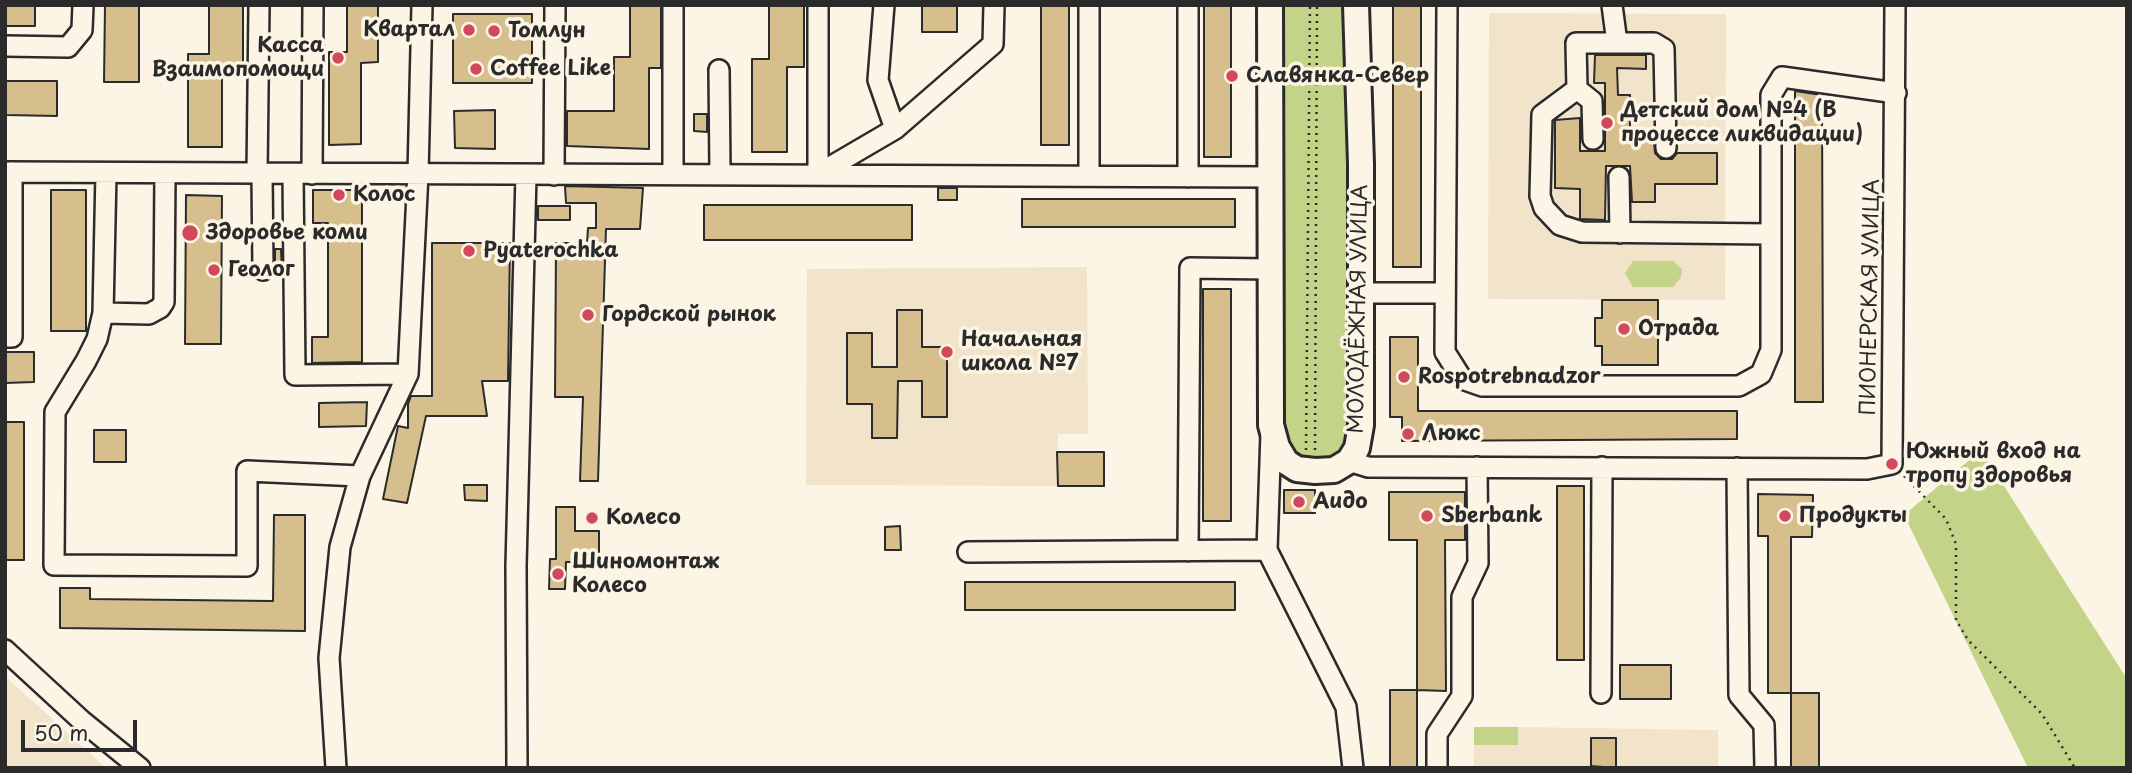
<!DOCTYPE html>
<html>
<head>
<meta charset="utf-8">
<style>
	body { margin:0 }
	#map { position:relative; width:2132px; height:773px; overflow:hidden; background:#fcf5e5; font-family:"Playpen Sans",sans-serif }
	canvas { display:block }
	.frame { position:absolute; inset:0; border:7px solid #2b2b2b; pointer-events:none }
	.scale { position:absolute; left:21px; top:720px; width:116px; height:32px; box-sizing:border-box; border:4px solid #2b2b2b; border-top:0; padding-left:9px; font-size:21px; line-height:24px; white-space:nowrap; color:#2b2b2b; -webkit-text-stroke:5px #fcf5e5; paint-order:stroke }
</style>
</head>
<body>
<div id="map">
<canvas width="2132" height="773"></canvas>
<div class="frame"></div>
<div class="scale">50 m</div>
</div>
<script>
const context = document.querySelector('canvas').getContext('2d');
context.lineJoin = 'round';
function paint(path, color) { context.fillStyle = color; context.fill(path, 'evenodd'); }
const toPath = rows => new Path2D(rows.map(r => 'M' + r).join(''));
function stroke(path, color, width, dash) { context.strokeStyle = color; context.lineWidth = width; context.lineCap = dash ? 'butt' : 'round'; context.setLineDash(dash || []); context.stroke(path); }
function drawText(font, color, halo, rows, align = 'center') {
  context.font = font + ' "Playpen Sans",sans-serif'; context.lineWidth = 7; context.setLineDash([]); context.textBaseline = 'middle'; context.strokeStyle = halo; context.fillStyle = color; for (const [text, x, y, turn = 0] of rows) {
    context.save(); context.translate(x, y); context.rotate((+turn || 0) * Math.PI / 180); context.textAlign = isNaN(turn) ? turn : align; if (halo) context.strokeText(text, 0, 0); context.fillText(text, 0, 0); context.restore();
  }
}
paint(toPath([
	[1489,13,1726,14,1725,300,1488,299],
	[1087,267,1088,434,1058,434,1058,486,806,485,807,269],
	[5,676,106,768,5,768],
	[1518,727,1718,730,1718,768,1474,768,1474,745,1517,745]
]), '#f1e4cb');
paint(toPath([
	[1282,5,1349,5,1350,434,1339,454,1315,463,1293,454,1281,432],
	[1633,261,1673,261,1682,269,1681,277,1673,287,1633,287,1625,273],
	[1981,450,2127,679,2127,768,2028,768,1904,515],
	[1474,727,1518,727,1518,745,1474,745]
]), '#c3d387');
const building = toPath([
	[5,5,35,5,35,26,5,26,5,5],
	[105,5,139,5,139,82,104,82,105,5],
	[209,5,243,5,243,72,222,72,222,147,188,147,188,54,209,54,209,5],
	[347,5,378,5,378,62,361,63,361,144,329,145,329,52,347,52,347,5],
	[630,5,661,5,661,68,649,68,649,149,567,146,567,111,614,111,614,57,630,57,630,5],
	[769,5,804,5,804,67,787,67,787,152,752,152,752,59,769,59,769,5],
	[922,5,957,5,957,32,922,32,922,5],
	[1041,5,1069,5,1069,145,1041,145,1041,5],
	[1204,5,1231,5,1231,157,1204,157,1204,5],
	[1393,5,1421,5,1421,267,1393,267,1393,5],
	[453,14,532,14,532,83,453,83,453,14],
	[1595,55,1646,55,1646,69,1617,68,1618,95,1630,95,1630,131,1653,131,1655,153,1661,159,1672,159,1677,153,1717,153,1717,184,1655,184,1655,202,1632,202,1630,166,1606,166,1605,220,1580,219,1580,189,1555,188,1555,120,1580,118,1580,151,1605,151,1605,83,1594,83,1595,55],
	[6,81,57,81,57,116,6,115,6,81],
	[1795,91,1822,95,1823,402,1795,402,1795,91],
	[495,110,495,149,455,148,454,111,495,110],
	[694,114,707,114,707,132,694,131,694,114],
	[565,186,643,188,640,229,606,229,598,481,580,481,583,397,555,397,556,243,587,243,588,228,596,228,596,203,566,203,565,186],
	[938,188,957,188,957,200,938,200,938,188],
	[51,190,86,190,86,331,51,331,51,190],
	[313,190,362,190,362,362,312,363,312,337,328,337,328,223,313,223,313,190],
	[186,195,222,196,221,344,185,344,186,195],
	[1022,199,1235,199,1235,227,1022,227,1022,199],
	[704,205,912,205,912,240,704,240,704,205],
	[538,206,570,206,570,220,538,220,538,206],
	[432,243,510,243,508,381,482,381,487,416,426,416,407,503,383,499,398,426,408,428,408,404,411,396,432,396,432,243],
	[275,249,281,249,282,273,275,273,275,249],
	[1203,289,1231,289,1231,521,1203,521,1203,289],
	[1602,300,1658,300,1658,365,1602,365,1602,346,1595,346,1595,318,1602,318,1602,300],
	[897,310,922,310,922,347,947,347,947,417,922,417,922,381,898,381,897,438,872,438,872,404,847,404,847,333,872,333,872,367,897,367,897,310],
	[1390,337,1418,337,1418,411,1737,411,1737,439,1402,441,1402,417,1390,417,1390,337],
	[5,352,34,352,34,382,5,383,5,352],
	[367,402,366,426,319,427,319,403,367,402],
	[5,422,24,422,24,560,5,560,5,422],
	[94,430,126,430,126,462,94,462,94,430],
	[1057,452,1104,452,1104,486,1058,486,1057,452],
	[464,485,487,485,487,501,465,500,464,485],
	[1557,486,1584,486,1584,660,1557,660,1557,486],
	[1284,490,1315,490,1315,513,1284,513,1284,490],
	[1389,492,1465,492,1465,540,1445,540,1446,691,1417,690,1417,768,1390,768,1390,690,1417,690,1417,540,1389,540,1389,492],
	[1758,494,1813,495,1812,537,1791,537,1791,693,1768,693,1768,536,1758,536,1758,494],
	[556,507,575,507,575,531,599,531,599,562,566,562,565,589,549,589,550,559,556,559,556,507],
	[274,515,305,515,305,631,60,628,60,588,90,588,90,599,273,601,274,515],
	[900,526,901,550,885,550,885,527,900,526],
	[965,582,1235,582,1235,610,965,610,965,582],
	[1620,665,1671,665,1671,699,1620,699,1620,665],
	[1791,693,1819,693,1819,768,1791,768,1791,693],
	[1591,738,1616,738,1616,768,1591,766,1591,738]
]);
paint(building, '#d6be8d');
stroke(building, '#2b2b2b', 2);
const minor = toPath([
	[673,5,673,173],
	[884,5,878,80,895,129],
	[1089,5,1089,176],
	[1447,5,1445,352,1462,379,1482,386,1739,386,1761,374,1771,350,1771,95,1782,77,1896,93],
	[1612,5,1617,43,1576,43,1577,89,1542,115,1540,196,1544,208,1560,225,1582,232,1771,234],
	[1617,43,1654,43,1664,49,1666,148],
	[5,46,68,47,82,30,83,5],
	[719,70,720,173],
	[1577,89,1592,101,1593,139],
	[5,172,1271,177],
	[106,173,103,313,97,339,86,361,55,412,54,565,247,566,247,471,360,476,408,374,418,174,422,5],
	[257,174,259,5],
	[262,174,263,270],
	[293,174,295,375,408,374],
	[312,174,313,5],
	[818,174,895,129,993,44,994,5],
	[554,175,555,5],
	[818,175,818,5],
	[1188,177,1188,5],
	[1619,177,1620,233],
	[1360,293,1444,293],
	[103,313,149,314,160,308,164,302,165,173],
	[5,337,12,337,12,172],
	[1349,461,1368,467,1867,469,1892,464,1895,5],
	[1737,468,1739,695,1764,725,1765,768],
	[1267,550,1346,707,1353,768],
	[1188,551,1190,268,1271,269],
	[968,552,1267,550,1271,433],
	[5,650,81,720,140,768],
	[1601,693,1602,467],
	[336,768,329,658,340,547,360,476],
	[517,768,516,566,526,175],
	[1437,768,1437,734,1462,696,1462,597,1478,563,1477,467]
]);
const major = toPath([
	[1270,5,1271,425,1277,447,1286,462,1297,469,1315,471,1334,470,1349,461,1357,448,1361,425,1361,164,1356,5]
]);
stroke(minor, '#2b2b2b', 24);
stroke(major, '#2b2b2b', 30);
stroke(toPath([
	[1306,450,1310,5],
	[1315,450,1317,5],
	[1904,476,1946,519,1956,544,1956,620,1968,640,2042,714,2075,768]
]), '#2b2b2b', 2.5, [2, 5]);
stroke(minor, '#fcf5e5', 19);
stroke(major, '#fcf5e5', 24);
for (const [x, y, r, color] of [
	[469,30,7,"#d1495b"],
	[494,31,7,"#d1495b"],
	[338,58,7,"#d1495b"],
	[476,69,7,"#d1495b"],
	[1232,76,7,"#d1495b"],
	[1607,123,7,"#d1495b"],
	[339,195,7,"#d1495b"],
	[190,233,9,"#d1495b"],
	[469,251,7,"#d1495b"],
	[214,270,7,"#d1495b"],
	[588,315,7,"#d1495b"],
	[1624,329,7,"#d1495b"],
	[947,352,7,"#d1495b"],
	[1404,377,7,"#d1495b"],
	[1408,434,7,"#d1495b"],
	[1892,464,7,"#d1495b"],
	[1299,502,7,"#d1495b"],
	[1427,516,7,"#d1495b"],
	[1785,516,7,"#d1495b"],
	[592,518,7,"#d1495b"],
	[558,574,7,"#d1495b"]
]) { const dot = new Path2D(); dot.arc(x, y, r, 0, 2 * Math.PI); context.fillStyle = color; context.fill(dot); stroke(dot, '#fcf5e5', 2.5); }
drawText('bold 21px', '#2b2b2b', '#fcf5e5', [
	["Квартал",455,30,"right"],
	["Томлун",508,31],
	["Касса",324,46,"right"],
	["Взаимопомощи",324,70,"right"],
	["Coffee Like",490,69],
	["Славянка-Север",1246,76],
	["Детский дом №4 (В",1621,111],
	["процессе ликвидации)",1621,135],
	["Колос",353,195],
	["Здоровье коми",206,233],
	["Pyaterochka",483,251],
	["Геолог",228,270],
	["Гордской рынок",602,315],
	["Отрада",1638,329],
	["Начальная",961,340],
	["школа №7",961,364],
	["Rospotrebnadzor",1418,377],
	["Люкс",1422,434],
	["Южный вход на",1906,452],
	["тропу здоровья",1906,476],
	["Аидо",1313,502],
	["Sberbank",1441,516],
	["Продукты",1799,516],
	["Колесо",606,518],
	["Шиномонтаж",572,562],
	["Колесо",572,586]
], 'left');
drawText('21px', '#2b2b2b', '#fcf5e5', [
	["ПИОНЕРСКАЯ УЛИЦА",1871,297,-89],
	["МОЛОДЁЖНАЯ УЛИЦА",1359,309,-89]
]);
</script>
</body>
</html>
